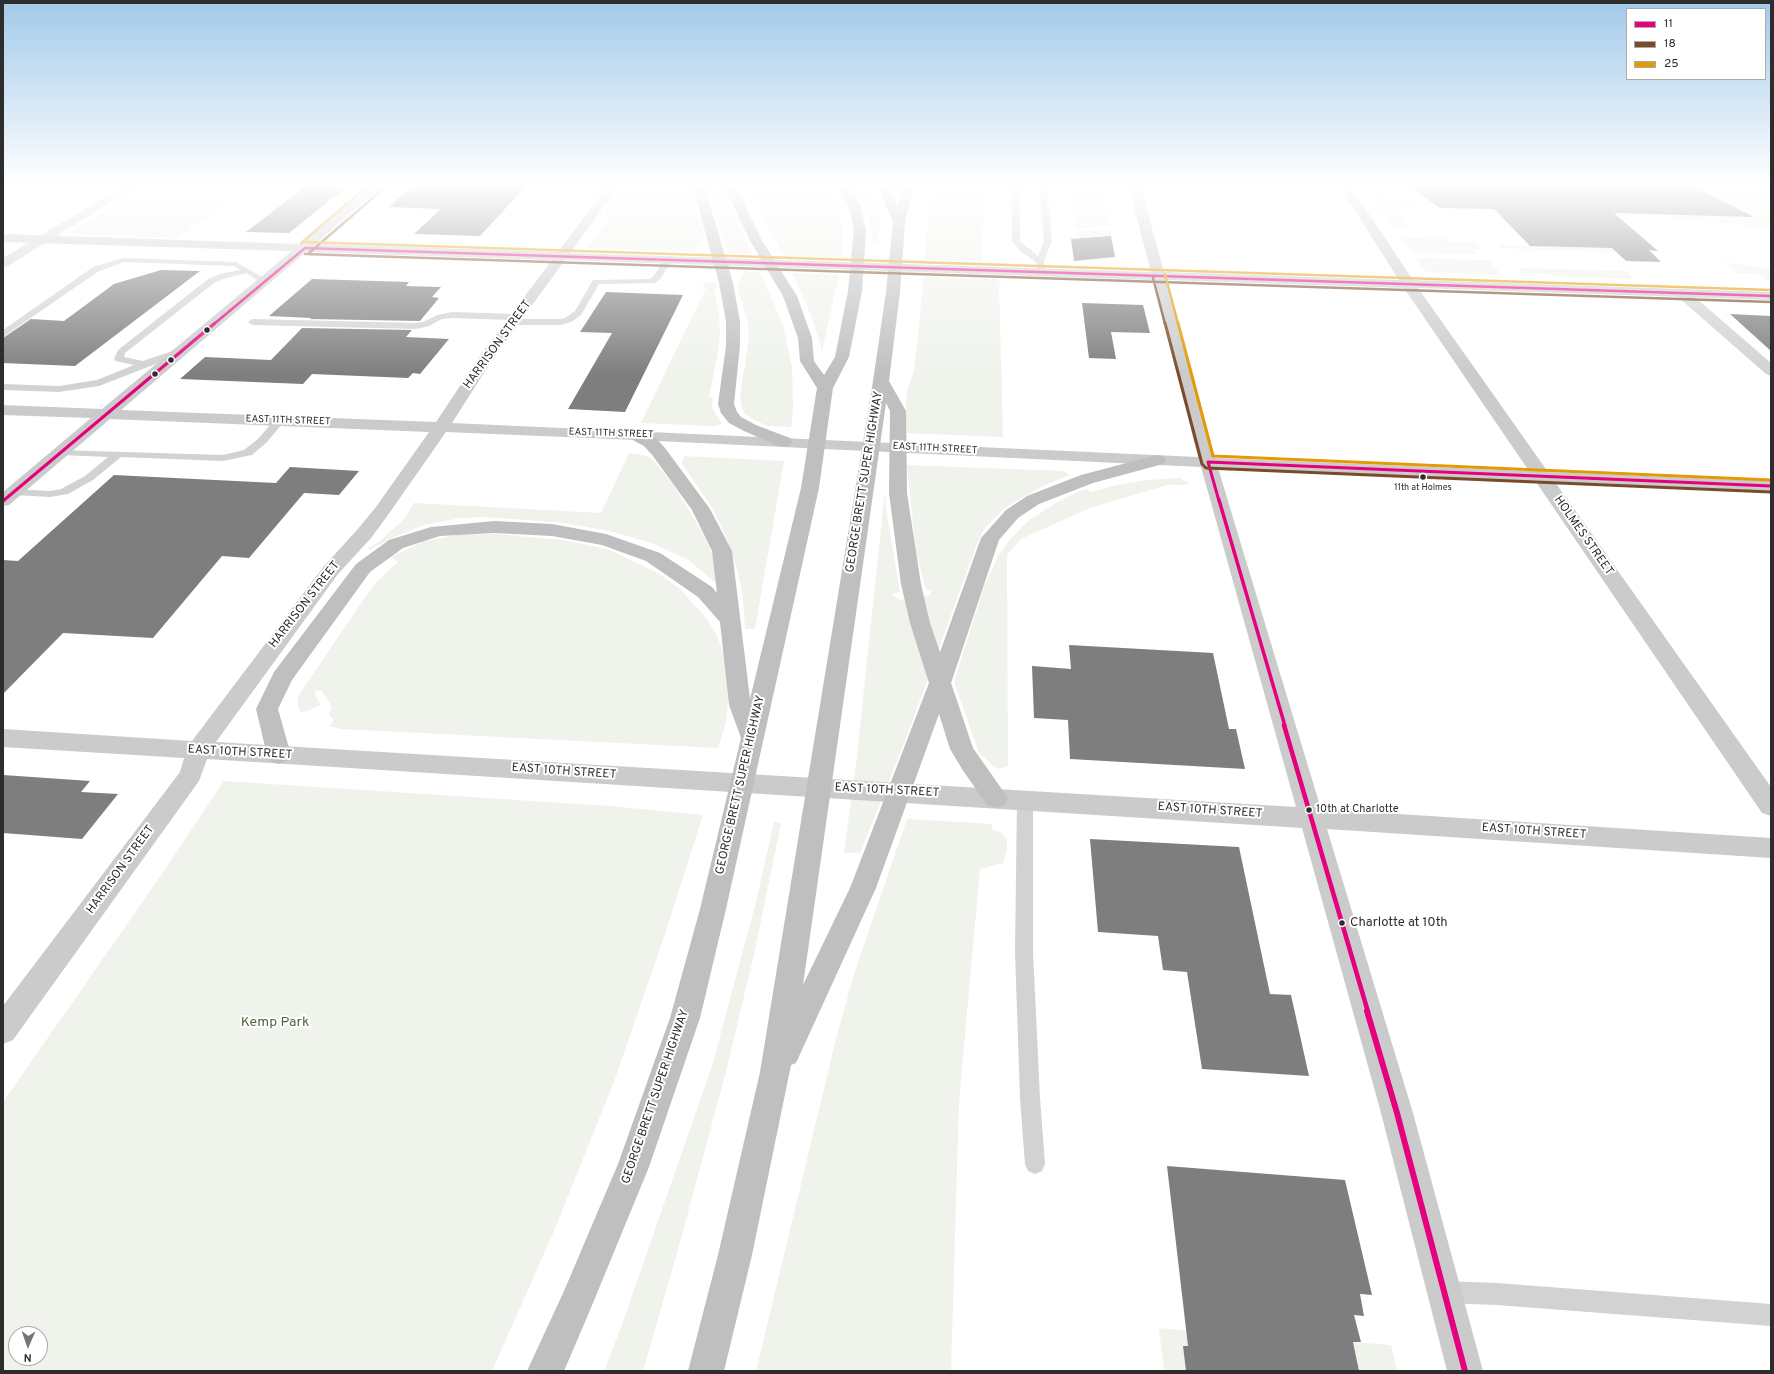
<!DOCTYPE html>
<html>
<head>
<meta charset="utf-8">
<style>
	body { margin:0 }
	#map { position:relative; width:1774px; height:1374px; overflow:hidden; background:#fff; font-family:Overpass,sans-serif }
	canvas { display:block }
	.frame { position:absolute; inset:0; border:4px solid #2d2d2d; pointer-events:none }
	.legend { position:absolute; left:1626px; top:8px; width:140px; height:72px; box-sizing:border-box; background:#fff; border:1px solid #ababab; margin:0; padding:5px 7px; list-style:none; font-size:12px; color:#2d2d2d }
	.legend li { display:flex; align-items:center; gap:8px; height:20px }
	.legend b { width:20px; border:1px solid #ababab }
	.north { position:absolute; left:8px; top:1326px; width:40px; height:40px; box-sizing:border-box; background:#fff; border:1px solid #ababab; border-radius:50%; rotate:182deg; font-size:11px; font-weight:700; line-height:16px; text-align:center; color:#2d2d2d }
	.north::after { content:''; display:block; margin:auto; width:14px; height:18px; background:#767676; clip-path:polygon(50% 0,100% 100%,50% 72%,0 100%) }
</style>
</head>
<body>
<div id="map">
<canvas width="1774" height="1374"></canvas>
<div class="frame"></div>
<ul class="legend">
<li><b style="height:5px;background:#e5007d"></b>11</li>
<li><b style="height:5px;background:#7a4b2a"></b>18</li>
<li><b style="height:5px;background:#e39a04"></b>25</li>
</ul>
<div class="north">N</div>
</div>
<script>
const context = document.querySelector('canvas').getContext('2d');
context.lineJoin = 'round';
function paint(path, color) { context.fillStyle = color; context.fill(path, 'evenodd'); }
const toPath = rows => new Path2D(rows.map(r => 'M' + r).join(''));
function stroke(path, color, width, dash) { context.strokeStyle = color; context.lineWidth = width; context.lineCap = dash ? 'butt' : 'round'; context.setLineDash(dash || []); context.stroke(path); }
function drawText(font, color, halo, rows, align = 'center') {
  context.font = font + ' Overpass,sans-serif'; context.lineWidth = 4; context.setLineDash([]); context.textBaseline = 'middle'; context.strokeStyle = halo; context.fillStyle = color; for (const [text, x, y, turn = 0] of rows) {
    context.save(); context.translate(x, y); context.rotate((+turn || 0) * Math.PI / 180); context.textAlign = isNaN(turn) ? turn : align; if (halo) context.strokeText(text, 0, 0); context.fillText(text, 0, 0); context.restore();
  }
}
paint(toPath([
	[632,184,690,184,705,240,700,241,695,252,588,248,612,214,605,213,622,191,628,190],
	[706,184,721,184,752,254,728,253],
	[751,184,825,184,836,201,840,212,843,237,842,257,783,255,762,215],
	[852,184,870,184,878,209,880,223,878,242,872,242,870,224,864,205],
	[937,184,984,184,982,261,924,260,929,210],
	[1070,184,1100,184,1109,225,1080,229,1076,227],
	[1363,184,1394,184,1399,189,1376,189,1378,193,1370,194],
	[1693,184,1743,184,1771,196,1771,230,1740,224,1686,221,1672,218,1668,214,1741,216,1728,199,1721,198],
	[1381,196,1388,205,1393,205,1391,202,1406,201,1413,205,1415,208,1390,208,1395,214,1399,214,1408,227,1393,226,1372,197],
	[126,198,223,201,225,204,177,238,71,234,70,232],
	[1105,230,1110,231,1111,236,1078,238,1077,233,1082,231],
	[1446,237,1450,243,1476,243,1481,249,1473,249,1476,254,1411,252,1402,238],
	[1498,245,1612,248,1615,252,1501,248],
	[1416,258,1488,260,1502,275,1426,272],
	[1723,262,1771,269,1771,283,1759,274,1737,273],
	[1520,268,1627,271,1632,279,1551,276,1549,274,1521,273],
	[744,271,760,272,783,325,792,368,793,410,791,427,768,426,754,420,744,413,741,404,740,397,749,337,748,324,737,284,739,283],
	[792,273,839,275,822,351,818,336,808,308],
	[924,277,1001,279,1001,283,999,284,1003,437,906,433,906,405,908,388,914,371],
	[705,282,716,282,717,287,714,289,719,315,720,332,718,352,709,397,713,397,712,408,722,424,714,426,641,423,706,288,702,288],
	[629,453,647,456,652,459,673,484,703,534,713,556,722,588,688,560,652,543,609,531,565,523,484,517,461,518,424,525,392,538,370,550,368,548,379,542,404,519,414,503,601,513],
	[684,456,784,461,755,629,745,629,743,599,738,573,728,541,710,504,682,464],
	[907,465,1064,471,1070,475,1045,485,1016,501,1004,509,985,528,978,541,907,736,860,853,844,853,857,755,885,491,886,509,900,592,891,594,901,600,930,595,932,590,926,590,916,552],
	[1181,478,1184,481,1187,481,1188,485,1167,485,1090,508,1021,539,1007,555,1008,766,1000,769,994,767,979,753,954,682,984,587,999,554,1011,538,1029,520,1056,503,1077,492,1086,489,1091,492,1117,485,1147,480],
	[497,534,563,540,607,549,656,572,679,588,707,619,717,636,724,654,727,676,728,701,726,723,718,748,341,729,329,726,334,720,329,715,332,707,321,690,314,692,321,705,302,713,298,708,298,696,375,583,398,562,391,557,423,542,441,538,457,535],
	[224,781,610,806,703,815,665,934,615,1079,554,1231,492,1371,3,1371,3,1102,164,871],
	[16,1334,40,1334,40,1358,16,1358],
	[907,819,992,824,992,830,1001,832,1007,839,1007,851,1003,863,980,869,959,1102,951,1371,756,1371,836,1039,854,974],
	[774,822,781,824,754,954,726,1072,674,1264,643,1371,604,1371,620,1330,712,1066,756,902],
	[1159,1328,1199,1332,1186,1371,1164,1371],
	[1353,1342,1391,1345,1397,1371,1359,1371]
]), '#f0f3ec');
paint(toPath([
	[309,184,350,184,289,233,246,232],
	[415,184,528,184,480,236,414,234,441,209,389,207],
	[1406,184,1691,185,1754,217,1614,213,1658,251,1649,250,1661,262,1626,261,1612,248,1530,246,1494,209,1440,208],
	[1111,236,1115,257,1074,261,1071,239],
	[161,270,200,271,75,366,3,363,3,338,31,319,64,321,114,284],
	[312,279,409,282,406,286,441,287,432,297,439,298,420,321,310,319,311,318,269,316],
	[606,292,683,295,625,412,568,409,612,333,580,332],
	[1082,303,1143,305,1150,333,1111,332,1116,359,1089,358],
	[1730,314,1771,316,1771,351],
	[302,328,412,330,406,337,449,339,420,374,413,373,408,378,312,374,303,384,180,379,205,357,271,360],
	[290,467,359,471,339,495,304,493,249,558,222,556,153,638,63,633,3,694,3,560,18,561,114,475,276,483],
	[1069,645,1213,653,1229,729,1236,729,1245,769,1070,759,1068,720,1034,718,1032,666,1071,669],
	[3,775,90,781,81,792,118,794,82,839,3,833],
	[1090,839,1239,847,1270,994,1291,995,1309,1076,1202,1069,1187,972,1163,970,1158,936,1098,932],
	[1167,1166,1345,1180,1372,1295,1360,1294,1364,1316,1354,1315,1361,1342,1353,1342,1359,1371,1186,1371,1183,1346,1188,1346]
]), '#7e7e7e');
paint(toPath([
	[1011,184,1019,184,1020,241,1038,256,1044,241,1039,184,1047,184,1052,241,1044,261,1046,272,1045,274,1039,274,1036,262,1019,250,1012,241,1011,184],
	[123,258,236,262,269,281,265,284,262,283,246,273,226,278,214,283,125,353,124,357,143,361,181,348,184,349,186,351,184,353,99,386,59,392,3,390,3,384,59,386,97,380,134,365,116,361,114,359,118,350,208,279,220,274,240,270,234,266,124,262,99,271,3,337,3,330,93,267,123,258],
	[665,258,671,258,672,260,661,278,655,283,599,284,581,315,571,322,560,325,514,325,510,322,513,320,452,318,442,319,429,326,416,329,252,325,248,322,252,319,416,323,423,322,437,315,452,312,518,314,522,317,519,319,560,319,565,318,575,311,593,280,650,279,655,274,665,258],
	[279,418,284,421,283,423,267,442,252,455,223,461,121,457,93,480,68,494,50,497,14,495,8,492,14,489,50,491,61,489,85,476,108,457,61,455,57,454,56,452,57,450,223,455,244,450,259,438,275,419,279,418],
	[1025,794,1030,796,1033,800,1033,952,1040,1098,1045,1164,1042,1171,1035,1174,1028,1171,1025,1164,1020,1098,1015,952,1017,800,1020,796,1025,794],
	[1444,1281,1497,1283,1771,1304,1771,1326,1497,1305,1444,1303,1436,1300,1433,1292,1436,1284,1444,1281]
]), '#d2d2d2');
paint(toPath([
	[127,184,140,184,8,266,3,267,3,258,127,184],
	[1683,290,1688,291,1771,363,1771,376,1766,374,1678,297,1676,294,1678,291,1683,290]
]), '#d2d2d2');
paint(toPath([
	[372,184,384,184,315,244,558,252,609,184,620,184,570,253,1151,272,1128,184,1140,184,1164,272,1399,280,1338,184,1349,184,1413,280,1771,292,1771,300,1418,288,1548,472,1771,481,1771,491,1555,482,1771,787,1771,816,1762,813,1536,482,1218,468,1321,809,1771,838,1771,858,1327,829,1413,1113,1483,1371,1447,1371,1381,1113,1302,828,207,759,199,781,13,1040,3,1044,3,1006,180,772,184,758,3,747,3,729,192,741,324,566,357,530,376,507,429,432,110,419,9,505,3,506,3,492,91,418,3,415,3,405,102,409,292,251,3,242,3,234,300,244,372,184],
	[306,252,552,260,480,356,436,422,121,410,306,252],
	[565,260,1153,280,1198,457,452,423,492,360,565,260],
	[1167,280,1404,288,1529,471,1215,458,1167,280],
	[446,432,637,440,1201,467,1296,807,216,742,338,574,371,538,388,515,446,432]
]), '#cbcbcb');
paint(toPath([
	[692,184,704,184,733,283,740,321,740,346,734,404,737,412,741,417,756,425,790,438,792,442,790,446,784,447,778,446,744,431,729,423,721,413,718,404,726,346,726,321,719,283,692,184],
	[723,184,735,184,761,239,797,296,812,338,814,361,824,375,835,357,848,291,854,229,848,205,836,184,848,184,860,205,866,229,862,291,849,357,833,388,819,488,726,909,700,1018,649,1167,588,1315,564,1371,527,1371,564,1291,618,1164,670,1018,700,909,741,738,729,705,720,622,698,597,646,561,602,545,552,536,494,533,440,536,403,548,370,572,292,680,278,709,291,755,287,761,279,764,271,761,267,755,256,709,274,672,356,564,389,540,431,527,494,521,552,524,606,534,660,553,712,587,717,593,712,551,692,510,653,456,644,446,631,439,629,435,631,431,637,430,656,438,665,448,710,509,732,551,750,699,801,488,817,388,800,361,798,338,783,296,749,239,723,184],
	[876,184,888,184,897,206,903,184,915,184,905,222,900,292,889,381,906,411,907,493,921,584,930,623,940,652,981,538,1006,510,1027,496,1081,475,1157,455,1163,456,1166,460,1163,464,1093,483,1039,504,1018,518,999,540,951,683,973,748,1008,798,1005,805,996,808,987,805,962,769,950,749,939,714,876,888,796,1063,791,1065,752,1255,724,1371,688,1371,718,1255,760,1072,873,381,886,292,893,222,876,184],
	[886,403,890,411,889,493,901,584,910,623,929,683,850,888,803,985,886,403]
]), '#bfbfbf');
stroke(toPath([
	[305,248,1771,296],
	[214,324,305,248]
]), '#e5007d', 2.5);
stroke(toPath([
	[3,501,215,323],
	[1219,501,1208,462,1771,486]
]), '#e5007d', 3);
stroke(toPath([
	[1219,500,1285,726]
]), '#e5007d', 3.5);
stroke(toPath([
	[1284,725,1368,1012]
]), '#e5007d', 4.5);
stroke(toPath([
	[1367,1011,1397,1113,1465,1371]
]), '#e5007d', 6);
stroke(toPath([
	[309,253,383,189],
	[305,254,1771,302],
	[1153,278,1165,324]
]), '#7a4b2a', 2.5);
stroke(toPath([
	[1165,323,1202,464,1206,468,1771,492]
]), '#7a4b2a', 3);
stroke(toPath([
	[305,242,1771,290],
	[301,243,370,184],
	[1165,274,1178,324]
]), '#e39a04', 2.5);
stroke(toPath([
	[1178,323,1213,456,1771,480]
]), '#e39a04', 3);
const sky = context.createLinearGradient(0, 0, 0, 376);
sky.addColorStop(0, '#a2c9ea');
sky.addColorStop(0.49, '#fff');
sky.addColorStop(1, '#ffffff00');
context.fillStyle = sky;
context.fillRect(0, 0, 1774, 376);
for (const [x, y, r, color] of [
	[207,330,3.5,"#2d2d2d"],
	[171,360,3.5,"#2d2d2d"],
	[155,374,3.5,"#2d2d2d"],
	[1423,477,3.5,"#2d2d2d"],
	[1309,810,3.5,"#2d2d2d"],
	[1342,923,3.5,"#2d2d2d"]
]) { const dot = new Path2D(); dot.arc(x, y, r, 0, 2 * Math.PI); context.fillStyle = color; context.fill(dot); stroke(dot, '#fff', 1.5); }
drawText('9px', '#2d2d2d', '#fff', [
	["11th at Holmes",1423,488]
]);
drawText('10px', '#2d2d2d', '#fff', [
	["EAST 11TH STREET",288,421,2],
	["EAST 11TH STREET",611,434,2],
	["EAST 11TH STREET",935,449,3]
]);
drawText('11px', '#2d2d2d', '#fff', [
	["10th at Charlotte",1316,810]
], 'left');
drawText('12px', '#2d2d2d', '#fff', [
	["HARRISON STREET",498,345,-54],
	["GEORGE BRETT SUPER HIGHWAY",865,482,-81],
	["HOLMES STREET",1583,536,55],
	["HARRISON STREET",305,605,-52],
	["EAST 10TH STREET",240,753,3],
	["EAST 10TH STREET",564,772,4],
	["GEORGE BRETT SUPER HIGHWAY",741,785,-77],
	["EAST 10TH STREET",887,791,3],
	["EAST 10TH STREET",1210,811,4],
	["EAST 10TH STREET",1534,832,4],
	["HARRISON STREET",121,870,-54],
	["GEORGE BRETT SUPER HIGHWAY",656,1097,-71]
]);
drawText('13px', '#2d2d2d', '#fff', [
	["Charlotte at 10th",1350,923]
], 'left');
drawText('14px', '#52643f', '#fff', [
	["Kemp Park",275,1023]
]);
</script>
</body>
</html>
